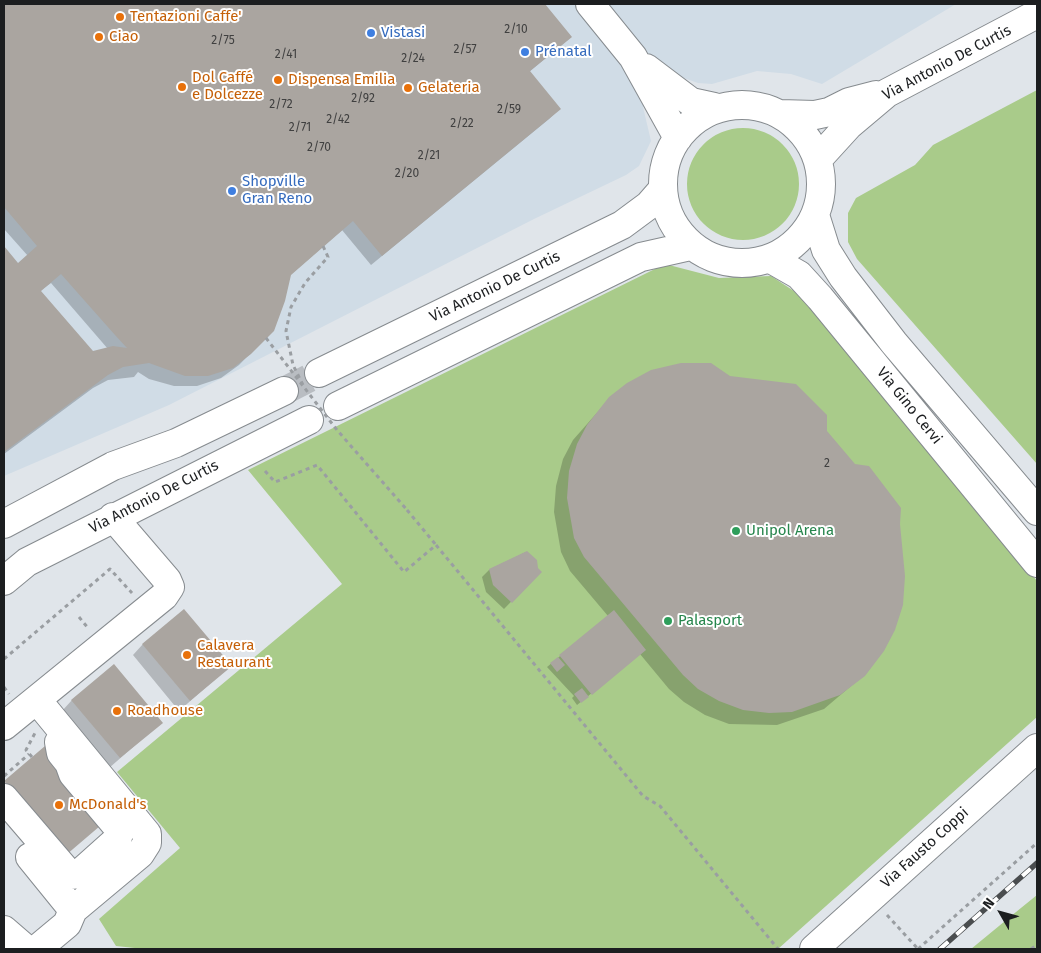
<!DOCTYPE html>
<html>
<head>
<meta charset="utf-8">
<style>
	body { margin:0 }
	#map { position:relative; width:1041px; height:953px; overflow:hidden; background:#e0e5ea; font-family:"Fira Sans",sans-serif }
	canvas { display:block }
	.frame { position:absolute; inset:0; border:5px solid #1c1e20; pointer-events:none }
	.north { position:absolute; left:976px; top:888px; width:50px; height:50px; -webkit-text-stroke:4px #fff; paint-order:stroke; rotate:308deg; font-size:14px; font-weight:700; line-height:20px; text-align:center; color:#1c1e20 }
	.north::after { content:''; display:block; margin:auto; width:18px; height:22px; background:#1c1e20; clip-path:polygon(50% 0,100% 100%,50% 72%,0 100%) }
</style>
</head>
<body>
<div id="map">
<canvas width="1041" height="953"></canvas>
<div class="frame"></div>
<div class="north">N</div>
</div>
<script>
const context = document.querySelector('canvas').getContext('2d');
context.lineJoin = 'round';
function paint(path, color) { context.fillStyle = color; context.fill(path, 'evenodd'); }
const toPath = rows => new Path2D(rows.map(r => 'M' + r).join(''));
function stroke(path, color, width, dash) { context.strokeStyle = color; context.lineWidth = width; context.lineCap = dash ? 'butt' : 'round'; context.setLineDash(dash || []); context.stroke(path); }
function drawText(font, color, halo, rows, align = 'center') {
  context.font = font + ' "Fira Sans",sans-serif'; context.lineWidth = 4; context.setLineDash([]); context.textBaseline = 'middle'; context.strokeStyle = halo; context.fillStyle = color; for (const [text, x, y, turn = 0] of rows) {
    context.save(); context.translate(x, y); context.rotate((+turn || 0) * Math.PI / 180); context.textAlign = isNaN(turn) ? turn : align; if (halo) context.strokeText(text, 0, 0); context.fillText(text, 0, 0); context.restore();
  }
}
paint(toPath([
	[4,4,956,4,822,84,791,74,757,71,712,84,698,83,678,76,643,107,651,141,639,166,626,175,534,219,169,405,4,476]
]), '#d0dce6');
paint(toPath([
	[1037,90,1037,464,857,259,848,242,848,213,856,198,915,165,933,145],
	'687 184a56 56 0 1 1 112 0a56 56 0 1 1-112 0Z',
	[665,264,719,278,771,276,800,295,950,474,1037,581,1037,717,778,949,144,949,116,946,99,919,180,848,117,772,342,584,248,470],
	[1037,895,1037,949,971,949,1016,912]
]), '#a9cb8a');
paint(toPath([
	[4,4,544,4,571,37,529,72,559,109,549,119,371,265,342,230,289,276,273,330,239,365,221,378,197,386,174,386,149,379,138,372,134,377,108,380,93,388,4,454,4,248,18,265,28,256,4,229],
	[51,283,108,349,92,352,40,291],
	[729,377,826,431,864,675,824,709,777,725,729,724,705,715,684,702,669,689,640,654,577,705,572,698,574,696,547,667,608,616,570,571,561,552,554,512,556,486,563,459,573,440,610,398],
	[526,552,540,572,504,609,486,592,482,577,489,570],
	[143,644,230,666,179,711,133,655],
	[72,700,162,722,109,768,62,711]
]), '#0003');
paint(toPath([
	[4,4,545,4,572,37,530,71,561,109,382,256,353,221,291,275,285,301,274,331,251,354,233,368,208,376,185,376,149,363,123,367,108,375,4,452,4,246,18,263,37,246,4,207],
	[61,274,115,335,127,348,113,346,93,351,41,291],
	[681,363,711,363,730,376,796,384,827,415,827,431,855,464,869,466,901,508,900,524,905,576,903,605,895,630,884,651,865,676,840,695,792,712,769,713,743,710,719,701,698,689,683,675,584,557,574,538,567,498,569,471,577,444,587,425,609,397,627,383,651,370],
	[527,551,537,560,538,568,542,572,512,603,493,585,489,569],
	[184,609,232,666,190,701,142,644],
	[614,610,646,650,592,695,559,655],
	[558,657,565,665,557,672,550,663],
	[114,664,163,723,120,758,71,700],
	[582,688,589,697,581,703,574,694],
	[45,746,107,820,66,855,4,781]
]), '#aaa5a0');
stroke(toPath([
	[284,391,319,373]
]), '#b9bdc2', 28, [28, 14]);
const minor = toPath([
	[590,4,633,57,678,138],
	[646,68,691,102,714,107],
	'663 184a79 79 0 1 1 158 0a79 79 0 1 1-158 0Z',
	[780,114,815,115,829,112,849,102,876,95],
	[818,159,849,125,887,93,1037,14],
	[815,215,826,250,843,277,894,343,1037,511],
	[771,259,799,275,820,298,1037,563],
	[319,373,622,225,649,205,663,189],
	[338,406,641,257,690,246],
	[4,524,113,466,176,443,284,391],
	[4,581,27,562,309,420],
	[4,726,164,596,170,587,167,580,113,517],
	[4,798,70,875,79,874,117,840,120,830,73,774,69,763,61,753,59,742],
	[30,857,73,910],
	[4,930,26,949],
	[37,949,67,924,73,910,140,854,147,843,147,834,37,700],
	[814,949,1037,748]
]);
stroke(minor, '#868b8f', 30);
stroke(toPath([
	[265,471,275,482,317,465,404,572,436,545,643,796,660,806,778,949],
	[407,510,436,545],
	[79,617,88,628],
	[4,659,110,569,132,593],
	[4,687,9,694],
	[32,757,26,750,35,733],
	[4,776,29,754],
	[887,915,918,949],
	[918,949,1037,843],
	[1031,949,1037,945]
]), '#9a9ea2', 3, [4, 4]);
stroke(minor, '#fff', 28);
const rail = toPath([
	[940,949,1037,863]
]);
stroke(rail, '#4a4d4f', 5.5);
stroke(rail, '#fff', 4, [11]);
stroke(toPath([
	[266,338,337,430,407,510],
	[303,385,293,365,286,331,291,307,305,283,328,257,323,246]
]), '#9a9ea2', 3, [4, 4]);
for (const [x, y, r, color] of [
	[120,17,5,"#e8710a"],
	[371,33,5,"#3f7fe0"],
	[99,37,5,"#e8710a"],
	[525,52,5,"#3f7fe0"],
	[278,80,5,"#e8710a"],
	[182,87,5,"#e8710a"],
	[408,88,5,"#e8710a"],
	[232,191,5,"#3f7fe0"],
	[736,531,5,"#2e9e5b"],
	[668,621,5,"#2e9e5b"],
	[187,655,5,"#e8710a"],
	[117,711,5,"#e8710a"],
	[59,805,5,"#e8710a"]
]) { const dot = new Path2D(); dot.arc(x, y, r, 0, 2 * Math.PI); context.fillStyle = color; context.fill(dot); stroke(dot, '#fff', 2); }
drawText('12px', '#404040', null, [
	["2/10",516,30],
	["2/75",223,41],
	["2/57",465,50],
	["2/41",286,55],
	["2/24",413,59],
	["2/92",363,99],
	["2/72",281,105],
	["2/59",509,110],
	["2/42",338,120],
	["2/22",462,124],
	["2/71",300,128],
	["2/70",319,148],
	["2/21",429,156],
	["2/20",407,174],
	["2",827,464]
]);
drawText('15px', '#c56008', '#fff', [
	["Tentazioni Caffe'",130,17],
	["Ciao",109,37],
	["Dol Caffé",192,78],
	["e Dolcezze",192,95],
	["Dispensa Emilia",288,80],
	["Gelateria",418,88],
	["Calavera",197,646],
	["Restaurant",197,663],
	["Roadhouse",127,711],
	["McDonald's",69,805]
], 'left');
drawText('15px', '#366cbe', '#fff', [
	["Vistasi",381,33],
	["Prénatal",535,52],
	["Shopville",242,182],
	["Gran Reno",242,199]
], 'left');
drawText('15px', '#1c1e20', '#fff', [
	["Via Antonio De Curtis",947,63,-28],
	["Via Antonio De Curtis",495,287,-26],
	["Via Gino Cervi",909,406,51],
	["Via Antonio De Curtis",154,497,-27],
	["Via Fausto Coppi",925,848,-42]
]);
drawText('15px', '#27864d', '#fff', [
	["Unipol Arena",746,531],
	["Palasport",678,621]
], 'left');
</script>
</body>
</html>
